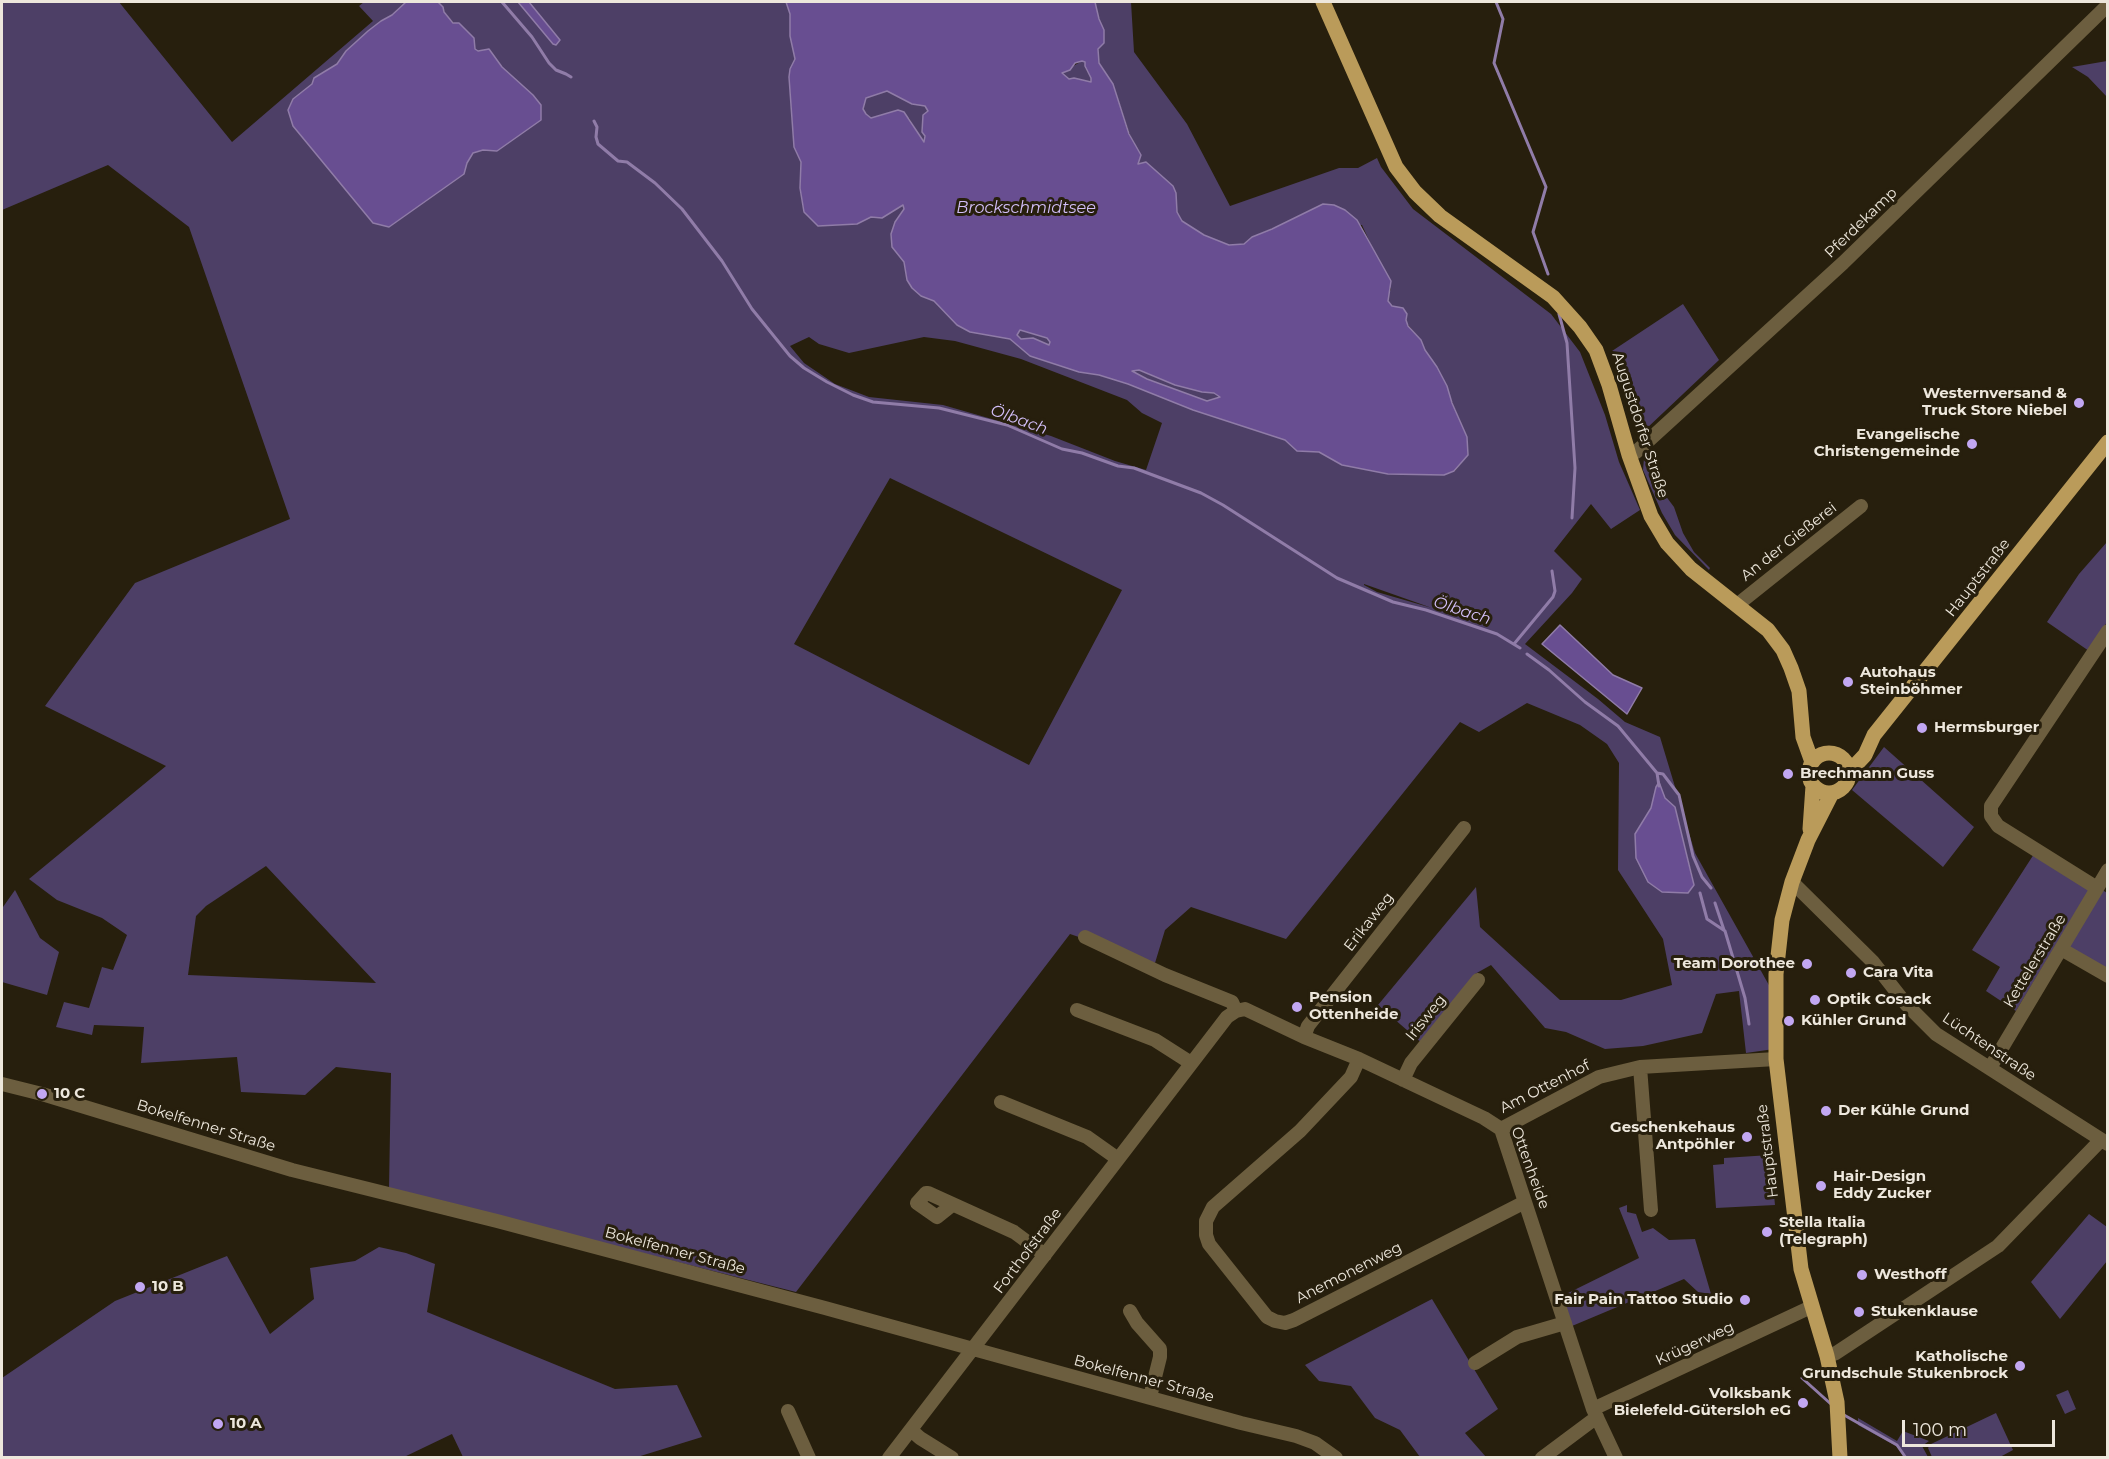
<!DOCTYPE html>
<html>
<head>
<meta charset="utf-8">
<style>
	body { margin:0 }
	#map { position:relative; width:2109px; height:1459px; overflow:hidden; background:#271f0d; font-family:Montserrat,sans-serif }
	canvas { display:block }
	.frame { position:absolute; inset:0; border:3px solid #ede7dc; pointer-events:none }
	.scale { position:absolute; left:1902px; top:1420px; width:153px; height:27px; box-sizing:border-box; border:3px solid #ede7dc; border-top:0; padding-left:8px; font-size:18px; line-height:21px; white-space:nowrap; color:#ede7dc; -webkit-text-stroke:4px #271f0d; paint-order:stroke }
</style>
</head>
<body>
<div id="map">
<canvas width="2109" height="1459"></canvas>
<div class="frame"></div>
<div class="scale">100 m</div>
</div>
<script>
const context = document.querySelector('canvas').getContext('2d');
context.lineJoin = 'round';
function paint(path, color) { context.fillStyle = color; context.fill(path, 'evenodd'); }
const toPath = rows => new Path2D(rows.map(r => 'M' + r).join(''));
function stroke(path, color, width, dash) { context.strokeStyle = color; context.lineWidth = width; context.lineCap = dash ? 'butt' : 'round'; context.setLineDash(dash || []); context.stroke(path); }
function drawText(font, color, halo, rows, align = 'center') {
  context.font = font + ' Montserrat,sans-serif'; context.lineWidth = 6; context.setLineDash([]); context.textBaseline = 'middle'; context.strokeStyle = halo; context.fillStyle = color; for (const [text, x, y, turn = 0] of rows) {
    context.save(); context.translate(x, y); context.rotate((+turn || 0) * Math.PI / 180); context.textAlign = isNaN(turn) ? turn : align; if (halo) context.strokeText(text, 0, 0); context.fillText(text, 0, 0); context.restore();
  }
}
paint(toPath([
	[2,2,119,2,232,142,373,21,359,6,364,2,406,2,392,15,381,21,346,51,337,64,325,73,320,74,313,84,293,99,389,227,463,174,467,163,473,153,483,150,497,151,541,105,502,67,489,50,477,51,475,49,474,38,454,23,444,12,443,7,438,2,786,2,790,14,790,36,796,59,790,69,789,77,794,147,801,162,800,188,804,212,818,226,857,224,871,217,882,217,903,205,904,209,895,222,892,247,904,262,907,280,921,296,934,301,957,325,1010,339,1030,356,1079,372,1099,375,1128,384,1193,410,1285,440,1297,451,1319,452,1342,465,1388,474,1444,475,1455,471,1468,455,1467,437,1437,367,1425,350,1421,340,1388,301,1388,296,1391,289,1362,225,1290,221,1252,237,1244,244,1229,245,1204,235,1182,222,1177,212,1173,186,1146,162,1138,164,1141,155,1130,135,1113,84,1099,63,1098,48,1104,43,1104,30,1099,19,1095,2,1131,2,1134,52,1187,124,1230,206,1339,168,1358,168,1377,158,1381,167,1413,209,1551,314,1580,352,1605,415,1619,462,1640,510,1611,529,1591,504,1554,551,1582,579,1572,593,1525,644,1598,699,1625,722,1660,737,1695,853,1770,987,1774,1049,1746,1053,1739,991,1716,994,1702,1033,1643,1046,1605,1049,1566,1032,1545,1028,1491,965,1475,974,1423,1044,1378,1005,1476,887,1480,927,1560,1000,1621,1000,1672,985,1663,939,1618,870,1619,763,1607,744,1580,725,1527,703,1479,732,1460,722,1286,939,1191,907,1165,930,1155,963,1070,934,796,1292,389,1189,391,1073,336,1067,305,1095,241,1092,237,1057,141,1063,144,1027,94,1025,92,1035,56,1027,64,1002,89,1008,102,967,113,970,127,935,102,918,57,900,29,879,166,766,45,706,135,583,290,519,189,227,108,165,2,210],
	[809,337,819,344,849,353,924,337,955,341,1021,359,1127,400,1142,413,1162,423,1146,470,1115,461,1051,436,943,405,869,397,835,384,804,363,790,346],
	[890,478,1122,590,1029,765,794,644],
	[1364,585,1364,584,1432,608,1377,592],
	[1665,798,1675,808,1692,875,1694,885,1688,893,1662,892,1648,882,1636,858,1636,834,1651,808],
	[266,866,376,983,188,975,196,916,206,906],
	[1082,61,1086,62,1085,67,1091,78,1091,82,1074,78,1069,79,1061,73],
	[2107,61,2107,97,2088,77,2072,67],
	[887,91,912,104,925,106,928,111,923,116,922,132,925,136,924,143,909,118,883,115,871,118,866,114,863,109,866,98],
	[1683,304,1719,360,1646,429,1636,429,1626,390,1612,351],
	[1020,330,1047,338,1050,342,1048,345,1033,338,1021,339,1017,335],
	[1138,370,1175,385,1202,392,1214,393,1221,397,1207,401,1147,379,1131,371],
	[1644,458,1653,479,1674,507,1683,533,1694,552,1710,568,1709,570,1675,535,1662,513,1643,470],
	[2107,542,2107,622,2089,651,2047,622,2079,574],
	[1884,747,1974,827,1943,867,1852,790],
	[2034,854,2089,890,2016,1011,1986,991,2000,967,1972,950],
	[2101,889,2107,893,2107,970,2067,947],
	[15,890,40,938,59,952,47,995,2,982,2,905,3,907],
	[1770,1155,1775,1205,1716,1208,1713,1165,1724,1164,1724,1158],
	[1627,1205,1627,1212,1636,1214,1642,1232,1653,1228,1669,1240,1695,1239,1711,1294,1698,1292,1684,1279,1572,1326,1562,1296,1639,1258,1619,1208],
	[2089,1214,2107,1227,2107,1261,2060,1319,2031,1282],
	[379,1247,406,1253,435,1264,427,1312,615,1389,677,1385,702,1437,634,1458,463,1457,452,1434,402,1458,2,1457,2,1378,115,1301,227,1256,270,1334,314,1299,310,1268,355,1261],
	[1432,1299,1498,1409,1465,1433,1486,1457,1420,1457,1400,1430,1375,1418,1351,1386,1319,1381,1305,1365],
	[2068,1390,2076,1409,2065,1414,2056,1395],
	[1996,1413,2013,1450,2000,1457,1932,1457,1928,1448,1931,1444],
	[1858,1418,1897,1441,1903,1431,1929,1441,1922,1446,1928,1457,1905,1457,1896,1446,1858,1425]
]), '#4d3f66');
const water = toPath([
	[406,2,438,2,443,7,444,12,453,23,459,23,474,38,475,49,478,51,489,49,502,67,533,95,541,105,541,120,497,151,483,150,473,153,467,163,464,174,389,227,373,223,293,126,288,110,293,99,312,84,314,78,337,64,346,51,368,31,381,21,392,15,406,2],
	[518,2,529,2,560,40,556,45,553,44,518,2],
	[786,2,1095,2,1099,19,1104,30,1104,43,1098,49,1099,63,1113,84,1129,134,1141,155,1138,164,1146,162,1173,186,1176,193,1177,212,1182,221,1204,235,1229,245,1244,244,1252,237,1272,229,1323,204,1334,205,1345,210,1357,220,1391,281,1388,301,1392,306,1403,308,1407,314,1406,320,1408,326,1421,340,1425,350,1437,367,1447,386,1452,403,1467,437,1468,455,1454,471,1444,475,1388,474,1342,465,1319,452,1297,451,1285,440,1193,410,1128,384,1099,375,1079,372,1030,356,1010,339,970,332,957,325,934,301,921,296,912,288,907,280,904,262,892,247,891,234,895,222,904,209,903,205,882,218,871,217,857,224,818,226,804,212,800,188,801,162,794,147,789,77,790,69,795,59,790,36,790,14,786,2],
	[1082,61,1085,62,1085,66,1091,78,1091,82,1074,78,1069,79,1062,73,1070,70,1075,63,1082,61],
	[887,91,912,104,925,106,928,111,923,115,922,132,925,136,924,142,904,112,898,110,871,118,866,114,863,109,866,98,887,91],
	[1020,330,1047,338,1050,342,1049,345,1033,338,1021,339,1017,335,1020,330],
	[1139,370,1175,385,1202,392,1214,393,1220,397,1207,401,1147,379,1132,371,1139,370],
	[1560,625,1613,675,1642,688,1627,714,1542,644,1560,625],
	[1659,782,1665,798,1675,807,1694,885,1688,893,1662,892,1648,882,1636,858,1635,834,1651,808,1656,787,1659,782]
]);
paint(water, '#684e91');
stroke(water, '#907ca8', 1.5);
stroke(toPath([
	[502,2,532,37,549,63,556,70,566,74,571,77],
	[1496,2,1503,19,1494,63,1546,187,1533,232,1548,274],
	[594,121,597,127,596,137,598,144,618,161,627,162,655,183,682,209,722,261,752,309,790,356,804,368,827,382,853,395,873,402,939,408,1007,425,1062,449,1082,453,1118,466,1134,468,1201,493,1223,505,1337,578,1393,602,1426,610,1497,634,1520,648],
	[1559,314,1567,343,1575,468,1572,518],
	[1514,644,1553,597,1555,591,1552,571],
	[1527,654,1549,670,1585,702,1618,726,1657,773,1659,786],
	[1657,773,1663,774,1679,795,1693,856,1702,877,1711,888],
	[1700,893,1707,919,1725,931,1745,998,1749,1024],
	[1715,903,1724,930],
	[1802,1378,1832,1405],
	[1844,1415,1897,1445,1906,1458]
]), '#907ca8', 3);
stroke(toPath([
	[1629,455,1636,452,1843,263,2108,5],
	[1737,605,1861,506],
	[1792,882,1873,962,1906,1004,1936,1034,2108,1144],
	[2097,888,1998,826,1991,816,1991,806,2108,631],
	[1085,937,1165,975,1232,1002,1236,1011],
	[2061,949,2108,976],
	[1077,1010,1155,1040,1191,1063],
	[1304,1037,1308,1026,1464,828],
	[1359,1059,1351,1077,1300,1131,1213,1207,1206,1221,1206,1235,1209,1244,1267,1317,1275,1321,1285,1323,1294,1320,1525,1202],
	[1640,1067,1651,1210],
	[1990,1068,2108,870],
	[1403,1080,1411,1063,1478,980],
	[2,1084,42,1094,292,1170,497,1221,825,1308,1241,1423,1296,1436,1315,1443,1336,1458],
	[1001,1102,1087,1137,1118,1159],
	[1501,1129,1599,1077,1640,1067,1776,1059],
	[952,1205,937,1217,917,1203,926,1193,928,1193,1014,1232,1045,1255],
	[1130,1311,1137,1323,1160,1349,1160,1357,1150,1397],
	[1827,1356,1836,1353,1998,1246,2101,1140],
	[1475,1363,1517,1337,1565,1323],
	[1593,1409,1811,1307],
	[788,1411,809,1458],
	[911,1430,920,1438,952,1458],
	[889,1458,1227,1017,1236,1011,1245,1009,1304,1037,1359,1059,1484,1118,1501,1129,1593,1409,1616,1458],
	[1542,1458,1597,1417]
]), '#6c5e3f', 14);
stroke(toPath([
	[1323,2,1396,167,1415,192,1440,216,1553,297,1580,327,1596,350,1609,385,1629,455,1651,516,1667,543,1691,569,1768,630,1783,650,1791,668,1799,691,1803,737,1812,762],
	'1809 773a20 20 0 1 1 40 0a20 20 0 1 1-40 0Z',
	[1849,772,1865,755,1874,735,2108,442],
	[1832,793,1808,840,1792,882,1782,920,1776,974,1776,1059,1801,1269,1827,1356,1837,1402,1840,1458],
	[1810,829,1813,786]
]), '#ba9b5a', 15);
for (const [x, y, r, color] of [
	[2079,403,6,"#c2a7f2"],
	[1972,444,6,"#c2a7f2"],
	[1848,682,6,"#c2a7f2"],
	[1922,728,6,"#c2a7f2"],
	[1788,774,6,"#c2a7f2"],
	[1807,964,6,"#c2a7f2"],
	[1851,973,6,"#c2a7f2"],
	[1815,1000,6,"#c2a7f2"],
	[1297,1007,6,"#c2a7f2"],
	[1789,1021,6,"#c2a7f2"],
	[42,1094,6,"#c2a7f2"],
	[1826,1111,6,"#c2a7f2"],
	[1747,1137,6,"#c2a7f2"],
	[1821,1186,6,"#c2a7f2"],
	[1767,1232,6,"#c2a7f2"],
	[1862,1275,6,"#c2a7f2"],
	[140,1287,6,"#c2a7f2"],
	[1745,1300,6,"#c2a7f2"],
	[1859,1312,6,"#c2a7f2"],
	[2020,1366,6,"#c2a7f2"],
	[1803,1403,6,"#c2a7f2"],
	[218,1424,6,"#c2a7f2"]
]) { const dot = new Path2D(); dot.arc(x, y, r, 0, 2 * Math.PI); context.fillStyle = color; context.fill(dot); stroke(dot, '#271f0d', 2); }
drawText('15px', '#ede7dc', '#271f0d', [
	["Pferdekamp",1861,223,-44],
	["Augustdorfer Straße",1640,425,72],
	["An der Gießerei",1789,542,-38],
	["Hauptstraße",1978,578,-52],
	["Erikaweg",1369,922,-52],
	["Kettelerstraße",2035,961,-59],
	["Irisweg",1426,1018,-51],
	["Lüchtenstraße",1989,1047,34],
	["Am Ottenhof",1545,1087,-27],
	["Bokelfenner Straße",206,1126,17],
	["Hauptstraße",1768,1151,-97],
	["Ottenheide",1530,1168,70],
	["Bokelfenner Straße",675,1251,15],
	["Forthofstraße",1028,1251,-53],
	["Anemonenweg",1349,1273,-27],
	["Krügerweg",1695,1344,-25],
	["Bokelfenner Straße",1144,1379,15]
]);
drawText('bold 15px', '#ede7dc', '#271f0d', [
	["Westernversand &",2067,394,"right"],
	["Truck Store Niebel",2067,411,"right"],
	["Evangelische",1960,435,"right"],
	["Christengemeinde",1960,452,"right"],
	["Autohaus",1860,673],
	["Steinböhmer",1860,690],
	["Hermsburger",1934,728],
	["Brechmann Guss",1800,774],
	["Team Dorothee",1795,964,"right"],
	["Cara Vita",1863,973],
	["Pension",1309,998],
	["Ottenheide",1309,1015],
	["Optik Cosack",1827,1000],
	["Kühler Grund",1801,1021],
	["10 C",54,1094],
	["Der Kühle Grund",1838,1111],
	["Geschenkehaus",1735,1128,"right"],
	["Antpöhler",1735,1145,"right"],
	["Hair-Design",1833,1177],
	["Eddy Zucker",1833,1194],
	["Stella Italia",1779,1223],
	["(Telegraph)",1779,1240],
	["Westhoff",1874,1275],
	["10 B",152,1287],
	["Fair Pain Tattoo Studio",1733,1300,"right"],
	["Stukenklause",1871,1312],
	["Katholische",2008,1357,"right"],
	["Grundschule Stukenbrock",2008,1374,"right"],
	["Volksbank",1791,1394,"right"],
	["Bielefeld-Gütersloh eG",1791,1411,"right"],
	["10 A",230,1424]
], 'left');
drawText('italic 16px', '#d3bff9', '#271f0d', [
	["Brockschmidtsee",1026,208],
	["Ölbach",1019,420,20],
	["Ölbach",1462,611,18]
]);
</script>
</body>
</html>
